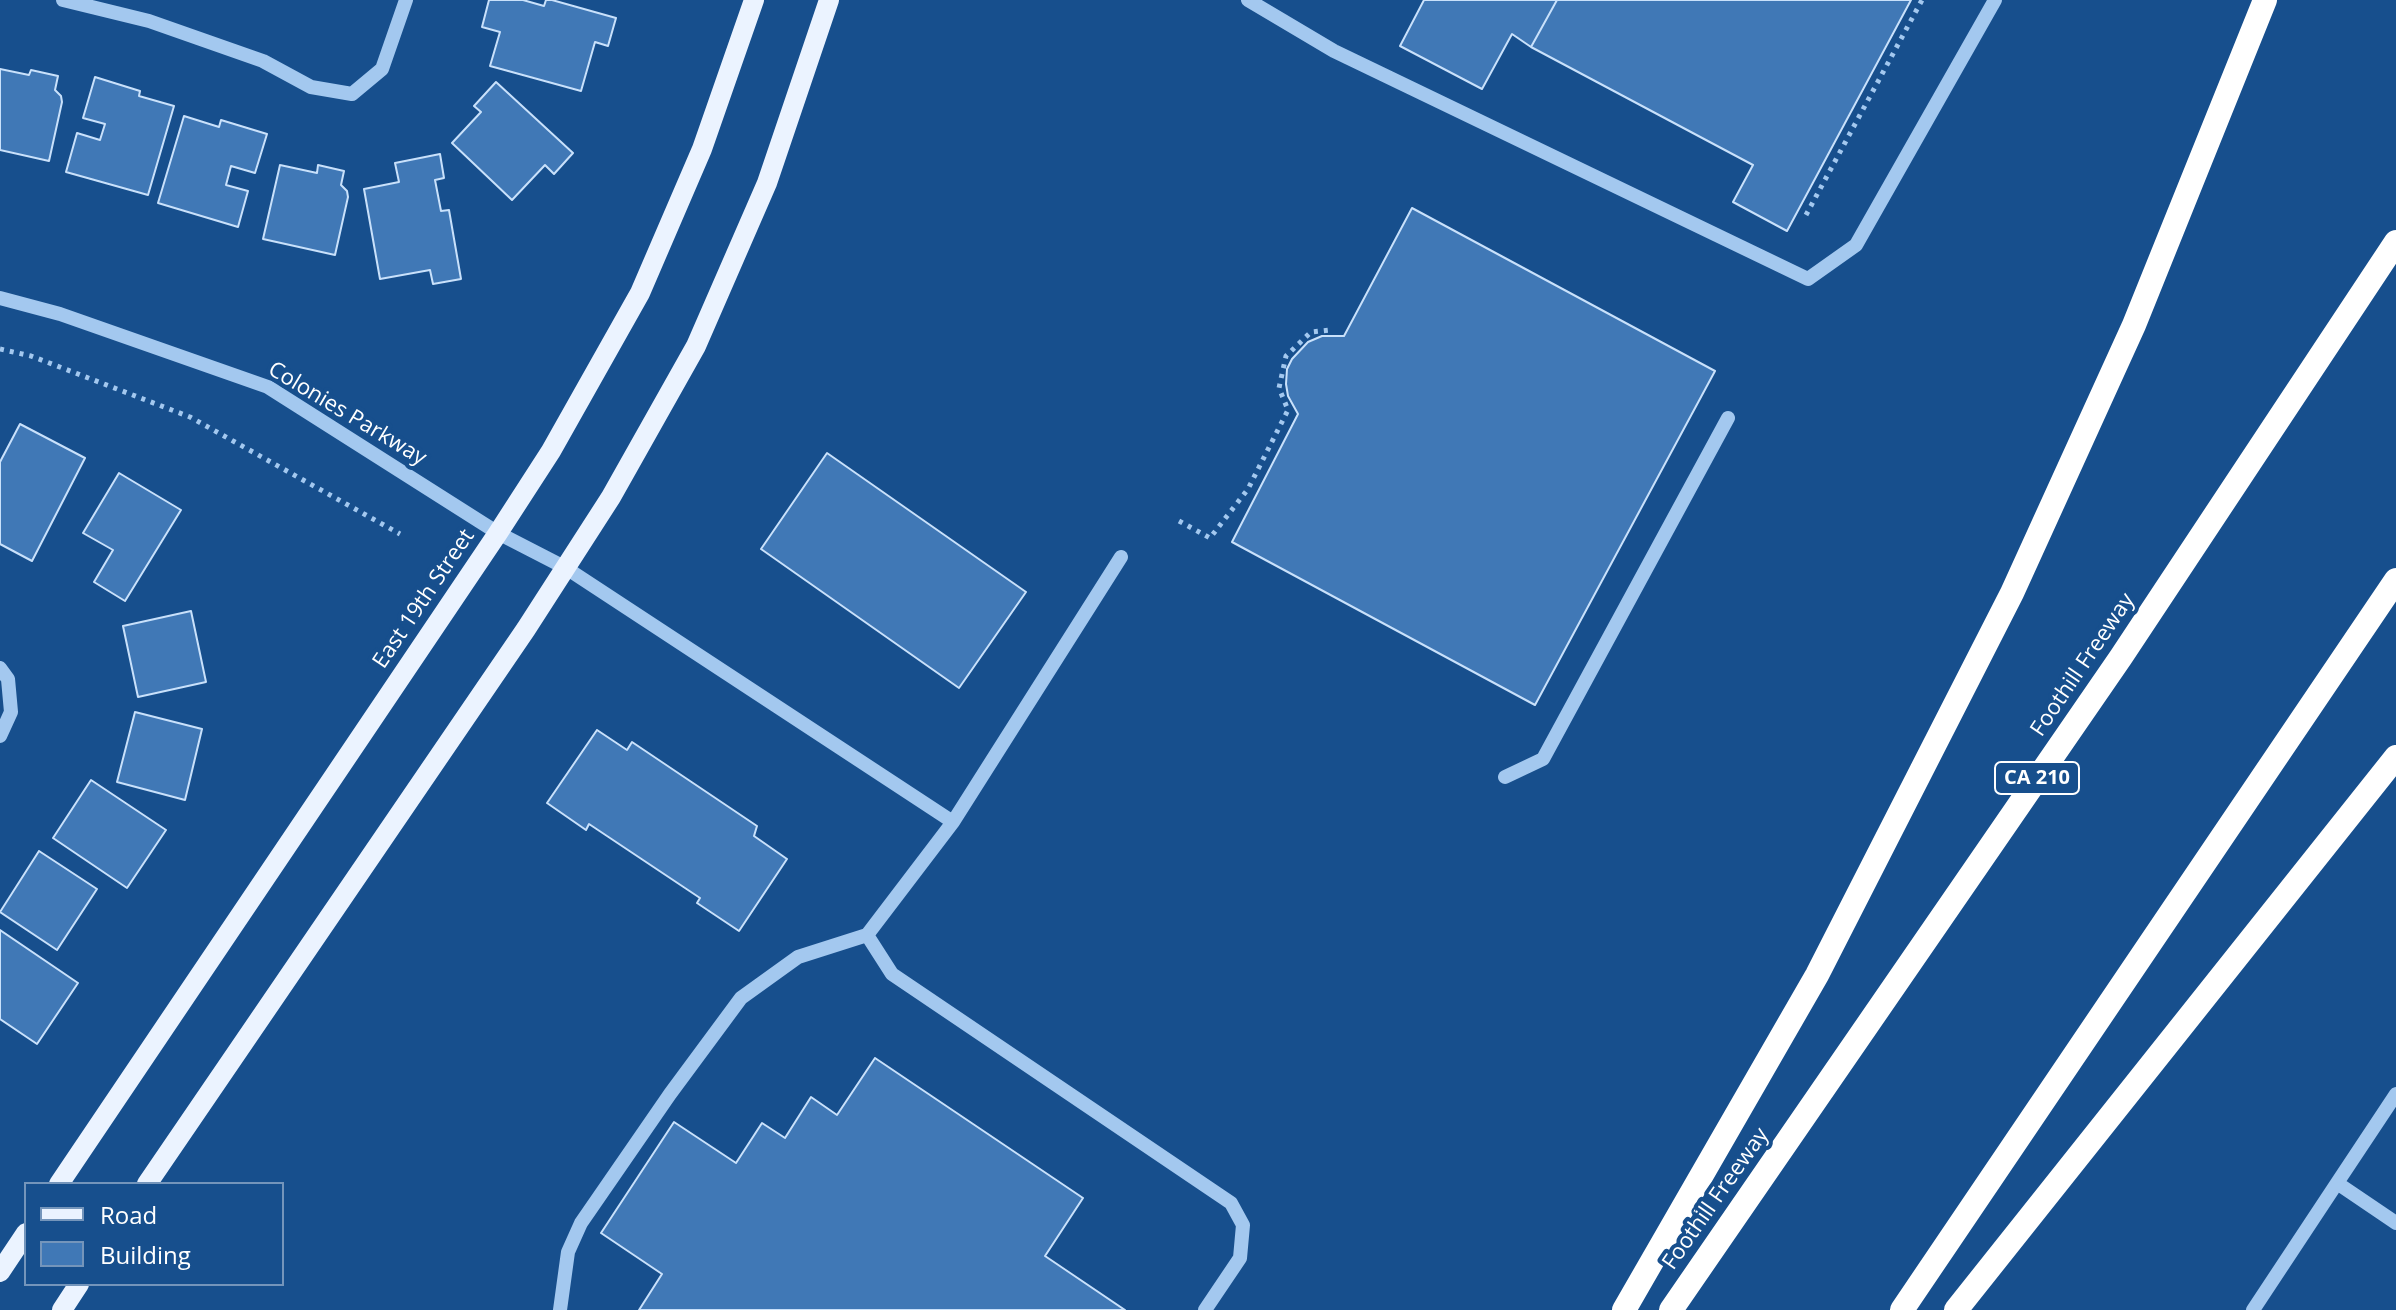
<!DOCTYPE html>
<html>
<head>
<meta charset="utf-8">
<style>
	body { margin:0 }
	#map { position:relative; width:2396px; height:1310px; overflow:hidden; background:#174f8d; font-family:"Open Sans",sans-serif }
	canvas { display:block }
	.legend { position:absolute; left:24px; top:1182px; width:260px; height:104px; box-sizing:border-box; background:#174f8d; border:2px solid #7495bb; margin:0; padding:10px 14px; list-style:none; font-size:24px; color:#fff }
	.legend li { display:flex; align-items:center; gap:16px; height:40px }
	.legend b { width:40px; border:2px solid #7495bb }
</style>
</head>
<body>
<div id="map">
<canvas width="2396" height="1310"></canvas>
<ul class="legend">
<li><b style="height:10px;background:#ebf3ff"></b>Road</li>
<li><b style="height:22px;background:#4078b6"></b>Building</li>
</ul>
</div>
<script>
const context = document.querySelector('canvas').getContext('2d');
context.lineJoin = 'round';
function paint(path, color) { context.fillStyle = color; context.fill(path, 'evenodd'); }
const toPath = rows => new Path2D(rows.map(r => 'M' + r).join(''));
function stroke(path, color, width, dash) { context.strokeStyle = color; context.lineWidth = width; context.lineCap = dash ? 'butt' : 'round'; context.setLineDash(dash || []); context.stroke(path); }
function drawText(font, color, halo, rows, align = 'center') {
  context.font = font + ' "Open Sans",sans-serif'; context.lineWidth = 8; context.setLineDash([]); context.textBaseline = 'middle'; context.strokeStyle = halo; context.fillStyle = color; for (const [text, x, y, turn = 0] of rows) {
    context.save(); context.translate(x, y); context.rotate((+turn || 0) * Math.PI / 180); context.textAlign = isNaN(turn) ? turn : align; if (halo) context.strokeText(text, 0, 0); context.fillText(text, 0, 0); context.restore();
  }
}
const building = toPath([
	[489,0,523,0,544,6,546,0,552,0,616,18,608,46,595,42,581,91,490,66,500,32,482,27,489,0],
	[1424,0,1557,0,1531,47,1512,34,1482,89,1400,46,1424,0],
	[1557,0,1911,0,1787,231,1733,202,1753,165,1531,47,1557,0],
	[0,69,29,75,31,70,58,76,55,90,61,96,62,102,49,161,0,150,0,69],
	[95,77,140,91,139,96,174,106,148,195,66,172,77,133,100,140,105,124,83,118,95,77],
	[496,82,573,153,554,174,545,165,512,200,452,143,481,112,474,106,496,82],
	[184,116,219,127,221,120,267,134,255,173,231,166,226,185,248,191,238,227,158,203,184,116],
	[440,154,444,178,435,180,441,211,449,210,461,279,433,284,430,270,380,279,364,189,399,182,395,163,440,154],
	[280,165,317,173,318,165,344,171,341,185,347,191,348,197,335,255,263,239,280,165],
	[1412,208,1715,371,1535,705,1232,542,1298,414,1288,396,1286,384,1287,369,1292,359,1308,342,1322,336,1344,336,1412,208],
	[20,424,85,458,32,561,0,544,0,462,20,424],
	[827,453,1026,592,959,688,761,549,827,453],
	[119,473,181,510,125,601,94,582,113,550,83,533,119,473],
	[191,611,206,682,138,697,123,626,191,611],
	[135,712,202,729,185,800,117,782,135,712],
	[597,730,627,750,632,742,757,826,754,836,787,859,739,931,697,903,700,898,589,824,586,830,547,803,597,730],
	[91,780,166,830,127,888,53,838,91,780],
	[39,851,97,889,57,950,0,912,39,851],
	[0,930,78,983,37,1044,0,1019,0,930],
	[875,1058,1083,1198,1045,1256,1125,1310,639,1310,662,1274,601,1233,674,1122,736,1163,762,1123,785,1138,811,1097,837,1115,875,1058]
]);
paint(building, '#4078b6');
stroke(building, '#c9e1fb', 2);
stroke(toPath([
	[1806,215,1922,0],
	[0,349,31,356,190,417,400,534],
	[1179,521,1210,538,1248,489,1288,410,1279,388,1286,356,1311,332,1330,330]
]), '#a3c8ef', 5, [4, 6]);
stroke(toPath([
	[63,0,149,21,263,61,311,87,352,94,382,69,406,0],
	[1248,0,1334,51,1808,279,1856,245,1995,0],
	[0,298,60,314,268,387,498,533,566,568,953,822],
	[0,668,8,679,11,712,0,736],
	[1505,777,1543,759,1728,418],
	[867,935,892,974,1231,1203,1243,1225,1240,1258,1205,1310],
	[2337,1183,2396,1094],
	[560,1310,568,1252,581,1223,670,1094,741,998,798,957,867,935,953,822,1121,557],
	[2253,1310,2337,1183,2396,1223]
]), '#a3c8ef', 14);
stroke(toPath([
	[59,1184,498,533,551,451,640,293,702,149,754,0],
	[147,1184,526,629,611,497,696,346,767,183,829,0],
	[0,1272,26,1233],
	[62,1310,79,1284]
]), '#ebf3ff', 20);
stroke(toPath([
	[1624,1310,1817,975,2012,593,2134,325,2265,0],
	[1671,1310,2121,657,2396,242],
	[1902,1310,2396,580],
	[1956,1310,2396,757]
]), '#fff', 24);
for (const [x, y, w] of [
	[2037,778,84]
]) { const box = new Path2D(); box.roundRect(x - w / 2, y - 16, w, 32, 6); context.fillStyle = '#174f8d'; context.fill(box); stroke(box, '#fff', 2); }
drawText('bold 20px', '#fff', null, [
	["CA 210",2037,778]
]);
drawText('22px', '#fff', '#174f8d', [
	["Colonies Parkway",347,414,31],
	["East 19th Street",424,599,-56],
	["Foothill Freeway",2083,665,-56],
	["Foothill Freeway",1716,1199,-55]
]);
</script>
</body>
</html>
